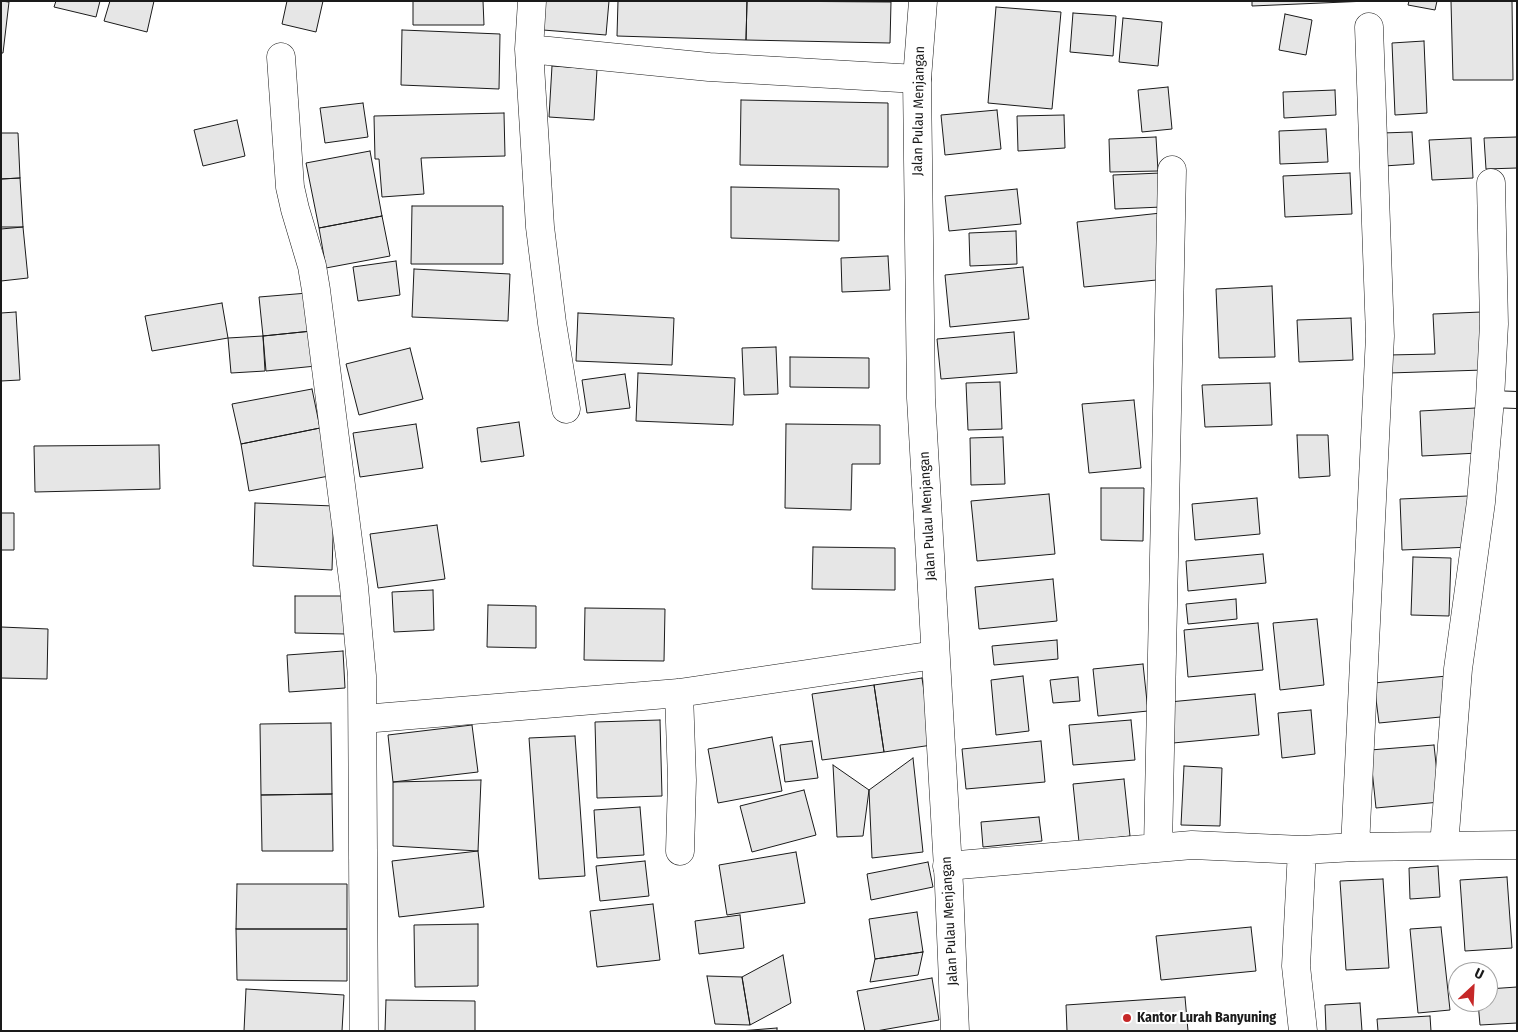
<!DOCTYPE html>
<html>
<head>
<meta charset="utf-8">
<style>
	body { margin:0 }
	#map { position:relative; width:1518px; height:1032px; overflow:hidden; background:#fff; font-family:"Fira Sans Condensed",sans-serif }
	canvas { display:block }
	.frame { position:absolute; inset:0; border:2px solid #1a1a1a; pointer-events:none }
	.north { position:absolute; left:1448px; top:962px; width:50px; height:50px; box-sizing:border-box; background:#fff; border:1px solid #a3a3a3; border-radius:50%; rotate:25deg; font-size:14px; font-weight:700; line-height:20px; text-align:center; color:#1a1a1a }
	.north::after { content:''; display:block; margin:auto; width:18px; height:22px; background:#c62828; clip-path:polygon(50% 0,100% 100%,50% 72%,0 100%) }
</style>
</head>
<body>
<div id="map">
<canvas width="1518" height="1032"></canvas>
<div class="frame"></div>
<div class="north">U</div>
</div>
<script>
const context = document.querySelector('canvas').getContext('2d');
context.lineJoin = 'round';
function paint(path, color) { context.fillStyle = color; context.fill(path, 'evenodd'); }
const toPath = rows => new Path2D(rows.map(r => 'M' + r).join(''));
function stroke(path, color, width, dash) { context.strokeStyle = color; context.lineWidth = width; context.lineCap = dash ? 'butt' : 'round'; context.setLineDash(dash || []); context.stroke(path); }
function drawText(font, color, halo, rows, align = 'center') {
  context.font = font + ' "Fira Sans Condensed",sans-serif'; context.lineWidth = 4; context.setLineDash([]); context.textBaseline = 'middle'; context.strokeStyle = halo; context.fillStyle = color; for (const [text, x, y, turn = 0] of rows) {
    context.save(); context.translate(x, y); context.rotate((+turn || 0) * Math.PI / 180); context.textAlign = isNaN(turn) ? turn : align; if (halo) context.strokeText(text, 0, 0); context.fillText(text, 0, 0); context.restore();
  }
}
const building = toPath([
	[1,1,9,2,3,53,1,53,1,1],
	[56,1,100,1,96,17,54,7,56,1],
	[110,1,154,1,147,32,104,21,110,1],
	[287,1,323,1,316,32,282,24,287,1],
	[413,1,483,1,484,25,413,25,413,1],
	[545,1,609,1,606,35,543,30,545,1],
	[618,1,747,1,746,40,617,36,618,1],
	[747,1,891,2,890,43,746,40,747,1],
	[1252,1,1368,1,1252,6,1252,1],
	[1409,1,1437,1,1435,10,1408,5,1409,1],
	[1451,1,1512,1,1513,80,1453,80,1451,1],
	[996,7,1061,12,1052,109,988,103,996,7],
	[1073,13,1116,16,1113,56,1070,52,1073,13],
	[1285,14,1312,20,1306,55,1279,50,1285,14],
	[1123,18,1162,22,1158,66,1119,62,1123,18],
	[402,30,500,34,499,89,401,85,402,30],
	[1424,41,1427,113,1395,115,1392,43,1424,41],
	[552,66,597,69,594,120,549,117,552,66],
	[1168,87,1172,129,1142,132,1138,90,1168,87],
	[1335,90,1336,115,1284,118,1283,92,1335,90],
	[741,100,888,103,888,167,740,165,741,100],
	[363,103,368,137,325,143,320,108,363,103],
	[997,110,1001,149,945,155,941,115,997,110],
	[504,113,505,156,421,158,424,194,382,197,379,159,375,159,374,116,504,113],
	[1064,115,1065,148,1018,151,1017,116,1064,115],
	[237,120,245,156,203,166,194,130,237,120],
	[1326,129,1328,162,1280,164,1279,131,1326,129],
	[1412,132,1414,164,1384,166,1382,133,1412,132],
	[1,133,18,133,20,178,1,179,1,133],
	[1156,137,1158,171,1110,172,1109,139,1156,137],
	[1517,137,1517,168,1486,169,1484,138,1517,137],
	[1471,138,1473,178,1432,180,1429,140,1471,138],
	[370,151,382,216,319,228,306,163,370,151],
	[1161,173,1162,207,1115,209,1113,175,1161,173],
	[1350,173,1352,214,1285,217,1283,176,1350,173],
	[20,178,23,227,1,227,1,179,20,178],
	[731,187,839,189,839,241,731,238,731,187],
	[1017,189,1021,224,949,231,945,196,1017,189],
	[412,206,503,206,503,264,411,264,412,206],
	[1161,213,1167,279,1084,287,1077,222,1161,213],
	[382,216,390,256,326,268,319,228,382,216],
	[23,227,28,278,1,281,1,229,23,227],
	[1016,231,1017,264,970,266,969,233,1016,231],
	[888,256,890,290,842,292,841,258,888,256],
	[396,261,400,295,358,301,353,267,396,261],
	[1023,267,1029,319,950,327,945,275,1023,267],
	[414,269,510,274,508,321,412,317,414,269],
	[1272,286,1275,357,1219,358,1216,289,1272,286],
	[308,293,312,331,263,336,259,297,308,293],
	[222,303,228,338,152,351,145,316,222,303],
	[16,312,20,380,1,381,1,313,16,312],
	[1482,312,1484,370,1389,373,1388,355,1435,354,1433,314,1482,312],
	[578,313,674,318,672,365,576,361,578,313],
	[1351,318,1353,360,1299,362,1297,320,1351,318],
	[312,331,316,366,266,371,263,336,312,331],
	[1014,332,1017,373,941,379,937,339,1014,332],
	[263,336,265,371,231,373,228,338,263,336],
	[776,347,778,394,744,395,742,348,776,347],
	[410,348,423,399,359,415,346,364,410,348],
	[790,357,869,358,869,388,790,387,790,357],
	[638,373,735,378,733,425,636,421,638,373],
	[625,374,630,408,587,413,582,380,625,374],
	[1000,382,1002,429,968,430,966,383,1000,382],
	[1270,383,1272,425,1205,427,1202,385,1270,383],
	[312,389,320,428,241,444,232,404,312,389],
	[1134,400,1141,468,1089,473,1082,404,1134,400],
	[1476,408,1478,453,1422,456,1420,411,1476,408],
	[519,422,524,456,481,462,477,428,519,422],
	[416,424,423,468,360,477,353,433,416,424],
	[786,424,880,425,880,464,852,464,851,510,785,508,786,424],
	[320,428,329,476,249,491,241,444,320,428],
	[1297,435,1328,435,1330,476,1299,478,1297,435],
	[1003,437,1005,484,971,485,970,438,1003,437],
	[159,445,160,489,35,492,34,446,159,445],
	[1101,488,1144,488,1143,541,1101,540,1101,488],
	[1049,494,1055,554,977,561,971,501,1049,494],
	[1468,496,1471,547,1402,550,1400,499,1468,496],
	[1257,498,1260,534,1195,540,1192,504,1257,498],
	[255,503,334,506,332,570,253,566,255,503],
	[1,513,14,513,14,550,1,550,1,513],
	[437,525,445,579,378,588,370,534,437,525],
	[813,547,895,548,895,590,812,589,813,547],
	[1263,554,1266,583,1188,591,1186,561,1263,554],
	[1413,557,1451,558,1449,616,1411,615,1413,557],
	[1053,579,1057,621,979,629,975,587,1053,579],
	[433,590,434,630,394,632,392,592,433,590],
	[295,596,346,596,346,634,295,633,295,596],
	[1236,599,1237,619,1188,624,1186,604,1236,599],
	[488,605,536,606,536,648,487,647,488,605],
	[585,608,665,609,664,661,584,660,585,608],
	[1317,619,1324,685,1280,690,1273,623,1317,619],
	[1258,623,1263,670,1188,677,1184,630,1258,623],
	[1,627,48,629,47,679,1,678,1,627],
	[1057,640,1058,659,994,665,992,646,1057,640],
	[343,651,345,688,289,692,287,655,343,651],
	[1143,664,1148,711,1098,716,1093,669,1143,664],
	[1023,676,1029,731,996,735,991,680,1023,676],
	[1447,676,1451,716,1379,723,1374,683,1447,676],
	[1078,677,1080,701,1053,703,1050,680,1078,677],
	[922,678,932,745,884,752,874,685,922,678],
	[874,685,884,752,822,760,812,694,874,685],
	[1255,694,1259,735,1173,743,1169,702,1255,694],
	[1311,710,1315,754,1282,758,1278,713,1311,710],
	[660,720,662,796,597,798,595,722,660,720],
	[1131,720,1135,760,1073,765,1069,725,1131,720],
	[331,723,332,794,261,795,260,724,331,723],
	[472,725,478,772,393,782,388,735,472,725],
	[575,736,585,876,539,879,529,738,575,736],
	[772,737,782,791,718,803,708,749,772,737],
	[812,741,818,778,785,782,780,745,812,741],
	[1041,741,1045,782,966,789,962,749,1041,741],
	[1434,745,1440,802,1376,808,1370,750,1434,745],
	[913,758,923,852,872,858,869,790,913,758],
	[833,765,869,790,863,836,837,837,833,765],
	[1184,766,1222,768,1220,826,1181,825,1184,766],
	[1124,779,1130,836,1079,842,1073,784,1124,779],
	[481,780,478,851,393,846,393,782,481,780],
	[804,790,816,835,752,852,740,806,804,790],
	[332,794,333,851,262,851,261,795,332,794],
	[640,807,644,855,597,858,594,810,640,807],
	[1039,817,1042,841,983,847,981,822,1039,817],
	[478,851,484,907,399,917,392,861,478,851],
	[796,852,805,903,727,915,719,865,796,852],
	[645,861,649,896,600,901,596,866,645,861],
	[928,862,933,887,871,900,867,874,928,862],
	[1438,866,1440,897,1410,899,1409,868,1438,866],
	[1507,877,1512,948,1465,951,1460,880,1507,877],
	[1383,879,1389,968,1346,970,1340,881,1383,879],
	[237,884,347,884,347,929,236,929,237,884],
	[653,904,660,960,597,967,590,911,653,904],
	[917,912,923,952,875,959,869,919,917,912],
	[740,915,744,948,699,954,695,921,740,915],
	[478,924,478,986,415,987,414,925,478,924],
	[1251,927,1256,971,1161,980,1156,936,1251,927],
	[1441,927,1450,1010,1418,1013,1410,929,1441,927],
	[236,929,347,929,347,981,237,980,236,929],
	[923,952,918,975,870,982,875,959,923,952],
	[783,955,791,1003,750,1025,742,977,783,955],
	[707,976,742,977,750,1025,715,1024,707,976],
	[932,978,939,1020,876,1031,865,1031,857,991,932,978],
	[1517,987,1517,1023,1480,1025,1478,1002,1488,1002,1488,989,1517,987],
	[246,989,344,995,342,1031,244,1031,246,989],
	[1185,997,1188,1031,1067,1031,1066,1005,1185,997],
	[386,1000,475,1001,475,1031,385,1031,386,1000],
	[1360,1003,1362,1031,1326,1031,1325,1005,1360,1003],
	[1430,1016,1431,1031,1378,1031,1377,1019,1430,1016],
	[777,1028,777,1031,739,1031,777,1028]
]);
paint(building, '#e6e6e6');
stroke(building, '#1a1a1a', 1);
const service = toPath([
	[1490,399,1517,400]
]);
const minor = toPath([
	[532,1,529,49,540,227,552,323,566,409],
	[529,49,709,67,917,79],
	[281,57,290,187,295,209,312,266,316,290,354,587,362,676,364,1031],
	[679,693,682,780,680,851],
	[363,719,679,693,935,655],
	[1444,846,1458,669,1481,502,1490,399,1494,324,1491,183],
	[1158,847,1172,170],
	[1355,847,1380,336,1369,27],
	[1302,850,1296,966,1303,1031],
	[947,866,1192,845,1302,850,1355,847,1517,845]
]);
const tertiary = toPath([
	[923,1,917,79,921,398,949,886,955,1031]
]);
stroke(service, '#1a1a1a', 18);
stroke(minor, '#1a1a1a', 29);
stroke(tertiary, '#1a1a1a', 29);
stroke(service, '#fff', 16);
stroke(minor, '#fff', 28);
stroke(tertiary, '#fff', 28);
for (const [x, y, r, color] of [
	[1127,1018,5,"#c62828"]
]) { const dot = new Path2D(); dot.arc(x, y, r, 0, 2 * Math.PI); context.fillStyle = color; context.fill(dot); stroke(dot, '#fff', 2); }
drawText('14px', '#1a1a1a', '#fff', [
	["Jalan Pulau Menjangan",919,111,-89],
	["Jalan Pulau Menjangan",928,516,-93],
	["Jalan Pulau Menjangan",950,921,-93]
]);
drawText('bold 14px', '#1a1a1a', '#fff', [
	["Kantor Lurah Banyuning",1137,1018]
], 'left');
</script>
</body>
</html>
